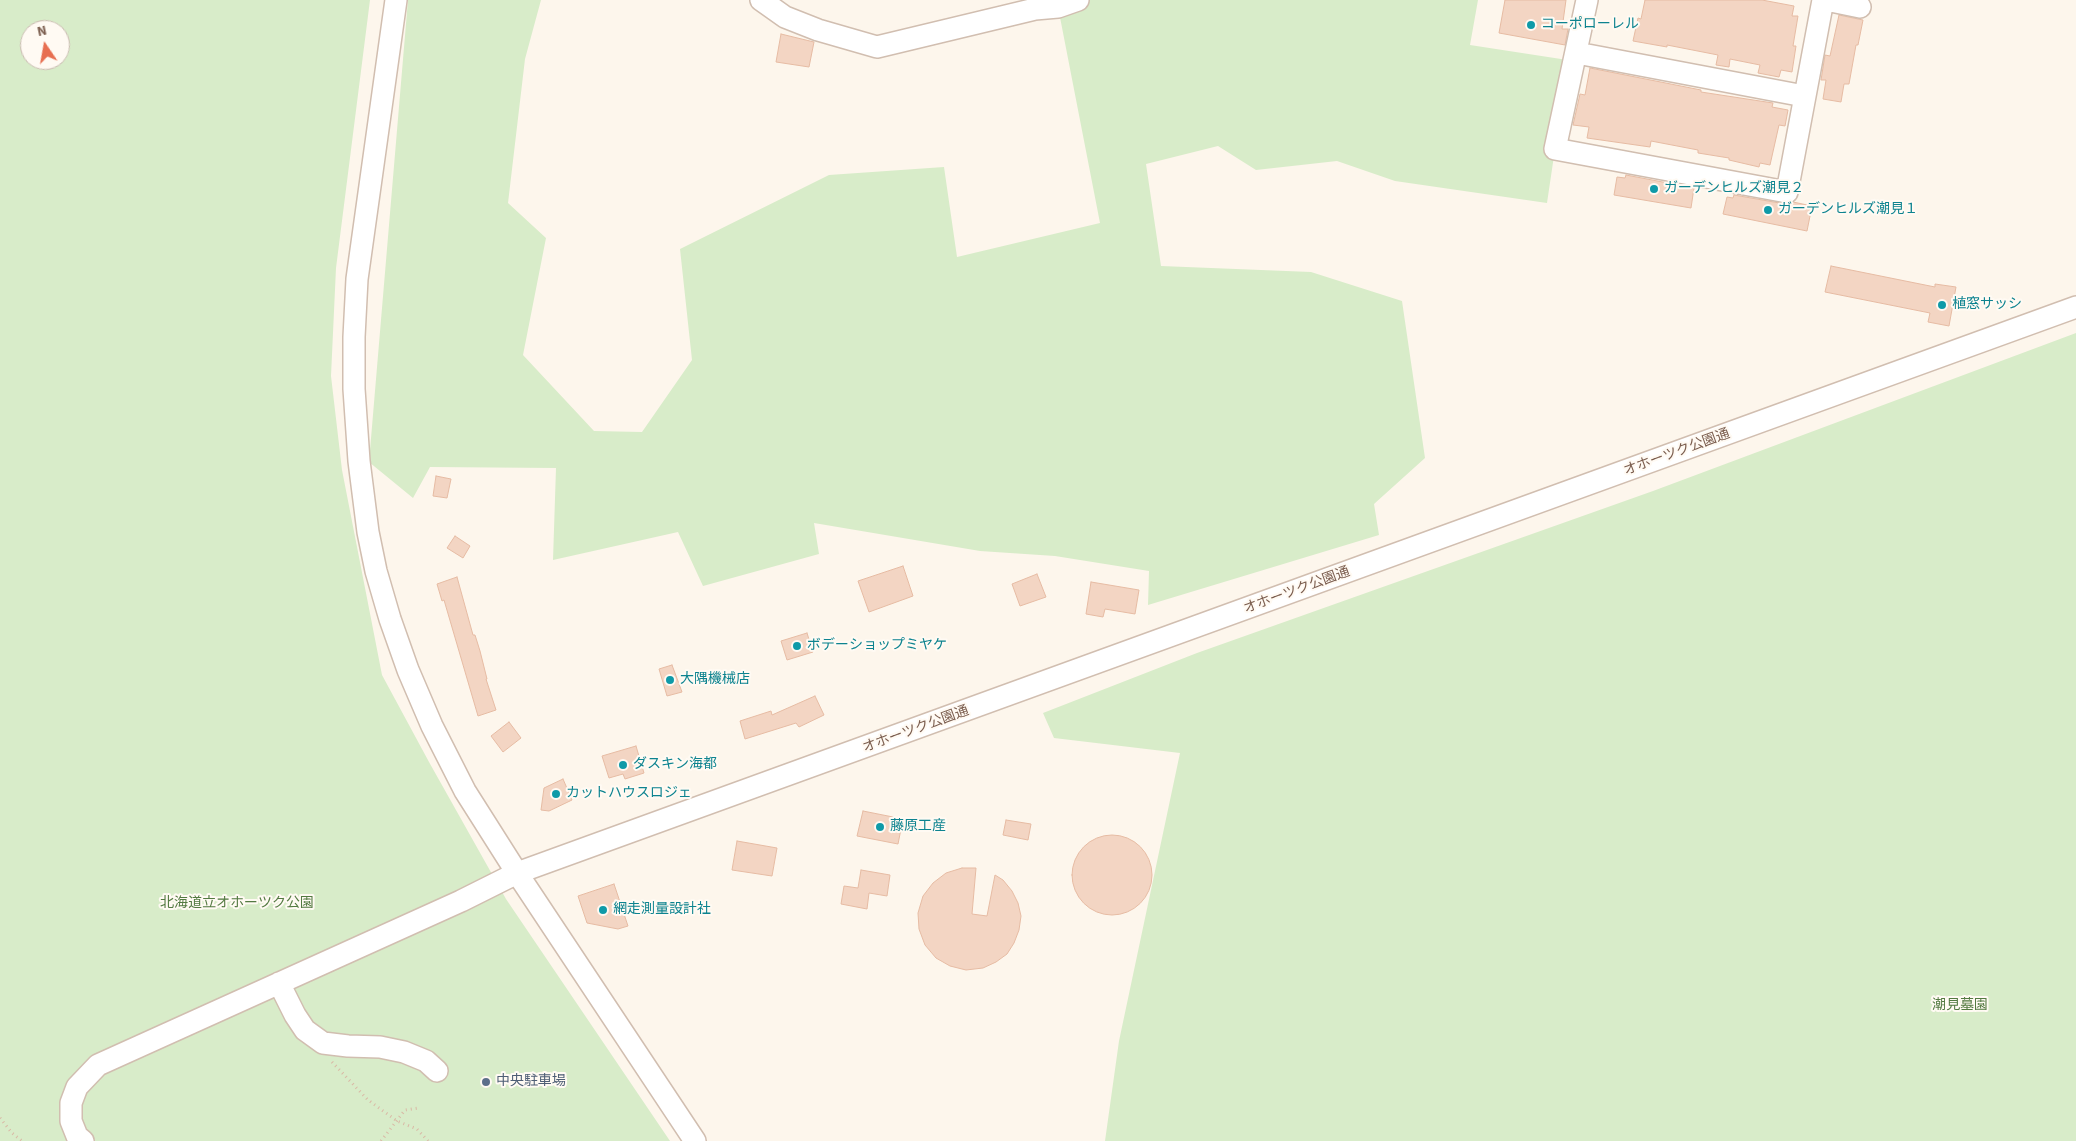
<!DOCTYPE html>
<html>
<head>
<meta charset="utf-8">
<style>
	body { margin:0 }
	#map { position:relative; width:2076px; height:1141px; overflow:hidden; background:#fdf6ec; font-family:"Source Sans 3",sans-serif }
	canvas { display:block }
	.north { position:absolute; left:20px; top:20px; width:50px; height:50px; box-sizing:border-box; background:#fffaf3; border:1px solid #cabbb1; border-radius:50%; rotate:348deg; font-size:14px; font-weight:700; line-height:20px; text-align:center; color:#7a5c4d }
	.north::after { content:''; display:block; margin:auto; width:18px; height:22px; background:#e76f51; clip-path:polygon(50% 0,100% 100%,50% 72%,0 100%) }
</style>
</head>
<body>
<div id="map">
<canvas width="2076" height="1141"></canvas>
<div class="north">N</div>
</div>
<script>
const context = document.querySelector('canvas').getContext('2d');
context.lineJoin = 'round';
function paint(path, color) { context.fillStyle = color; context.fill(path, 'evenodd'); }
const toPath = rows => new Path2D(rows.map(r => 'M' + r).join(''));
function stroke(path, color, width, dash) { context.strokeStyle = color; context.lineWidth = width; context.lineCap = dash ? 'butt' : 'round'; context.setLineDash(dash || []); context.stroke(path); }
function drawText(font, color, halo, rows, align = 'center') {
  context.font = font + ' "Source Sans 3","Noto Sans JP",sans-serif'; context.lineWidth = 4; context.setLineDash([]); context.textBaseline = 'middle'; context.strokeStyle = halo; context.fillStyle = color; for (const [text, x, y, turn = 0] of rows) {
    context.save(); context.translate(x, y); context.rotate((+turn || 0) * Math.PI / 180); context.textAlign = isNaN(turn) ? turn : align; if (halo) context.strokeText(text, 0, 0); context.fillText(text, 0, 0); context.restore();
  }
}
paint(toPath([
	[0,0,370,0,336,268,331,376,342,470,382,675,429,762,506,899,670,1141,0,1141],
	[30,30,60,30,60,60,30,60],
	[408,0,541,0,525,59,508,203,546,238,523,355,594,431,642,432,692,360,680,249,829,175,944,167,957,257,1100,223,1058,7,1054,0,1478,0,1470,45,1574,61,1555,149,1547,203,1395,181,1337,161,1256,170,1218,146,1146,164,1161,266,1311,272,1402,301,1425,458,1374,504,1379,535,1148,605,1149,571,1055,556,980,551,814,523,819,554,703,586,678,532,553,560,556,468,430,467,413,498,369,462],
	[2076,333,2076,1141,1105,1141,1119,1041,1180,753,1054,738,1043,713,1197,653,1653,491]
]), '#d8ecc9');
const building = toPath([
	[1505,0,1566,0,1562,29,1568,29,1565,45,1499,33,1505,0],
	[1645,0,1762,0,1794,6,1792,16,1798,16,1793,46,1796,46,1792,72,1781,70,1779,77,1758,73,1760,65,1730,59,1729,67,1716,65,1718,55,1667,45,1667,47,1633,41,1638,18,1641,19,1645,0],
	[1839,15,1863,20,1858,45,1856,45,1849,84,1844,84,1841,102,1823,99,1826,80,1821,80,1825,55,1830,56,1839,15],
	[781,34,814,42,809,67,776,62,781,34],
	[1590,68,1701,90,1701,92,1773,103,1772,107,1788,110,1785,126,1779,125,1770,165,1760,163,1759,167,1729,160,1729,158,1698,153,1698,150,1651,141,1650,147,1587,138,1589,127,1573,125,1580,94,1585,95,1590,68],
	[1626,175,1694,188,1691,208,1614,195,1617,177,1625,178,1626,175],
	[1734,195,1785,204,1793,202,1812,206,1807,231,1723,214,1727,197,1733,198,1734,195],
	[1831,266,1935,287,1935,284,1956,287,1949,326,1928,322,1930,313,1825,292,1831,266],
	[436,476,451,479,447,498,433,496,436,476],
	[455,536,470,546,463,558,447,548,455,536],
	[903,566,913,596,869,612,858,581,903,566],
	[1037,574,1046,597,1020,606,1012,584,1037,574],
	[457,577,473,635,475,635,480,651,487,679,486,679,496,710,478,716,444,600,442,601,437,584,457,577],
	[1091,582,1139,590,1135,614,1105,609,1103,617,1086,614,1091,582],
	[807,633,813,652,787,660,781,641,807,633],
	[672,665,682,692,667,696,659,669,672,665],
	[815,696,824,715,799,727,796,723,745,739,740,721,771,711,772,715,815,696],
	[509,722,521,738,503,752,491,736,509,722],
	[636,746,644,773,625,779,623,774,609,778,602,756,636,746],
	[563,779,572,800,549,811,541,810,544,788,563,779],
	[863,811,903,819,898,844,857,836,863,811],
	[1006,820,1031,824,1028,840,1003,835,1006,820],
	'1072 875a40 40 0 1 1 80 0a40 40 0 1 1-80 0Z',
	[737,841,777,848,772,876,732,870,737,841],
	[962,868,976,868,972,914,987,916,995,875,1003,880,1012,891,1018,903,1021,916,1019,930,1014,943,1007,954,996,962,983,968,966,970,950,966,936,958,925,945,919,929,918,913,923,896,933,883,946,873,962,868],
	[861,870,890,875,887,896,869,893,867,909,841,904,844,886,858,888,861,870],
	[614,884,628,926,618,929,587,923,578,896,614,884]
]);
paint(building, '#f3d5c3');
stroke(building, '#e6bba3', 1);
const minor = toPath([
	[396,0,357,279,354,337,354,389,359,461,368,532,376,571,390,619,408,670,432,726,465,791,517,873,695,1141],
	[761,0,785,17,818,30,877,47,1035,9,1058,7,1078,0],
	[1587,0,1555,149,1787,192,1823,0],
	[1826,0,1860,7],
	[1577,53,1804,96],
	[279,983,295,1015,305,1030,323,1043,348,1046,380,1047,404,1052,426,1061,437,1071],
	[83,1141,77,1136,71,1121,71,1103,77,1087,98,1065,461,901,517,873,2076,307]
]);
stroke(minor, '#d1beb0', 24);
stroke(toPath([
	[332,1062,368,1100,397,1121,417,1129,428,1141],
	[0,1118,12,1133,22,1141],
	[381,1141,405,1110,419,1108]
]), '#d9b8a5', 3, [1, 4]);
stroke(minor, '#fff', 21);
for (const [x, y, r, color] of [
	[1531,25,5,"#0f9aa8"],
	[1654,189,5,"#0f9aa8"],
	[1768,210,5,"#0f9aa8"],
	[1942,305,5,"#0f9aa8"],
	[797,646,5,"#0f9aa8"],
	[670,680,5,"#0f9aa8"],
	[623,765,5,"#0f9aa8"],
	[556,794,5,"#0f9aa8"],
	[880,827,5,"#0f9aa8"],
	[603,910,5,"#0f9aa8"],
	[486,1082,5,"#5c6f8a"]
]) { const dot = new Path2D(); dot.arc(x, y, r, 0, 2 * Math.PI); context.fillStyle = color; context.fill(dot); stroke(dot, '#fffaf3', 2); }
drawText('14px', '#0d838f', '#fffaf3', [
	["コーポローレル",1541,25],
	["ガーデンヒルズ潮見２",1664,189],
	["ガーデンヒルズ潮見１",1778,210],
	["植窓サッシ",1952,305],
	["ボデーショップミヤケ",807,646],
	["大隅機械店",680,680],
	["ダスキン海都",633,765],
	["カットハウスロジェ",566,794],
	["藤原工産",890,827],
	["網走測量設計社",613,910]
], 'left');
drawText('14px', '#7a5c4d', '#fffaf3', [
	["オホーツク公園通",1677,453,-20],
	["オホーツク公園通",1297,591,-20],
	["オホーツク公園通",916,730,-20]
]);
drawText('14px', '#537a41', '#fffaf3', [
	["北海道立オホーツク公園",237,904],
	["潮見墓園",1960,1006]
]);
drawText('14px', '#4e5e75', '#fffaf3', [
	["中央駐車場",496,1082]
], 'left');
</script>
</body>
</html>
